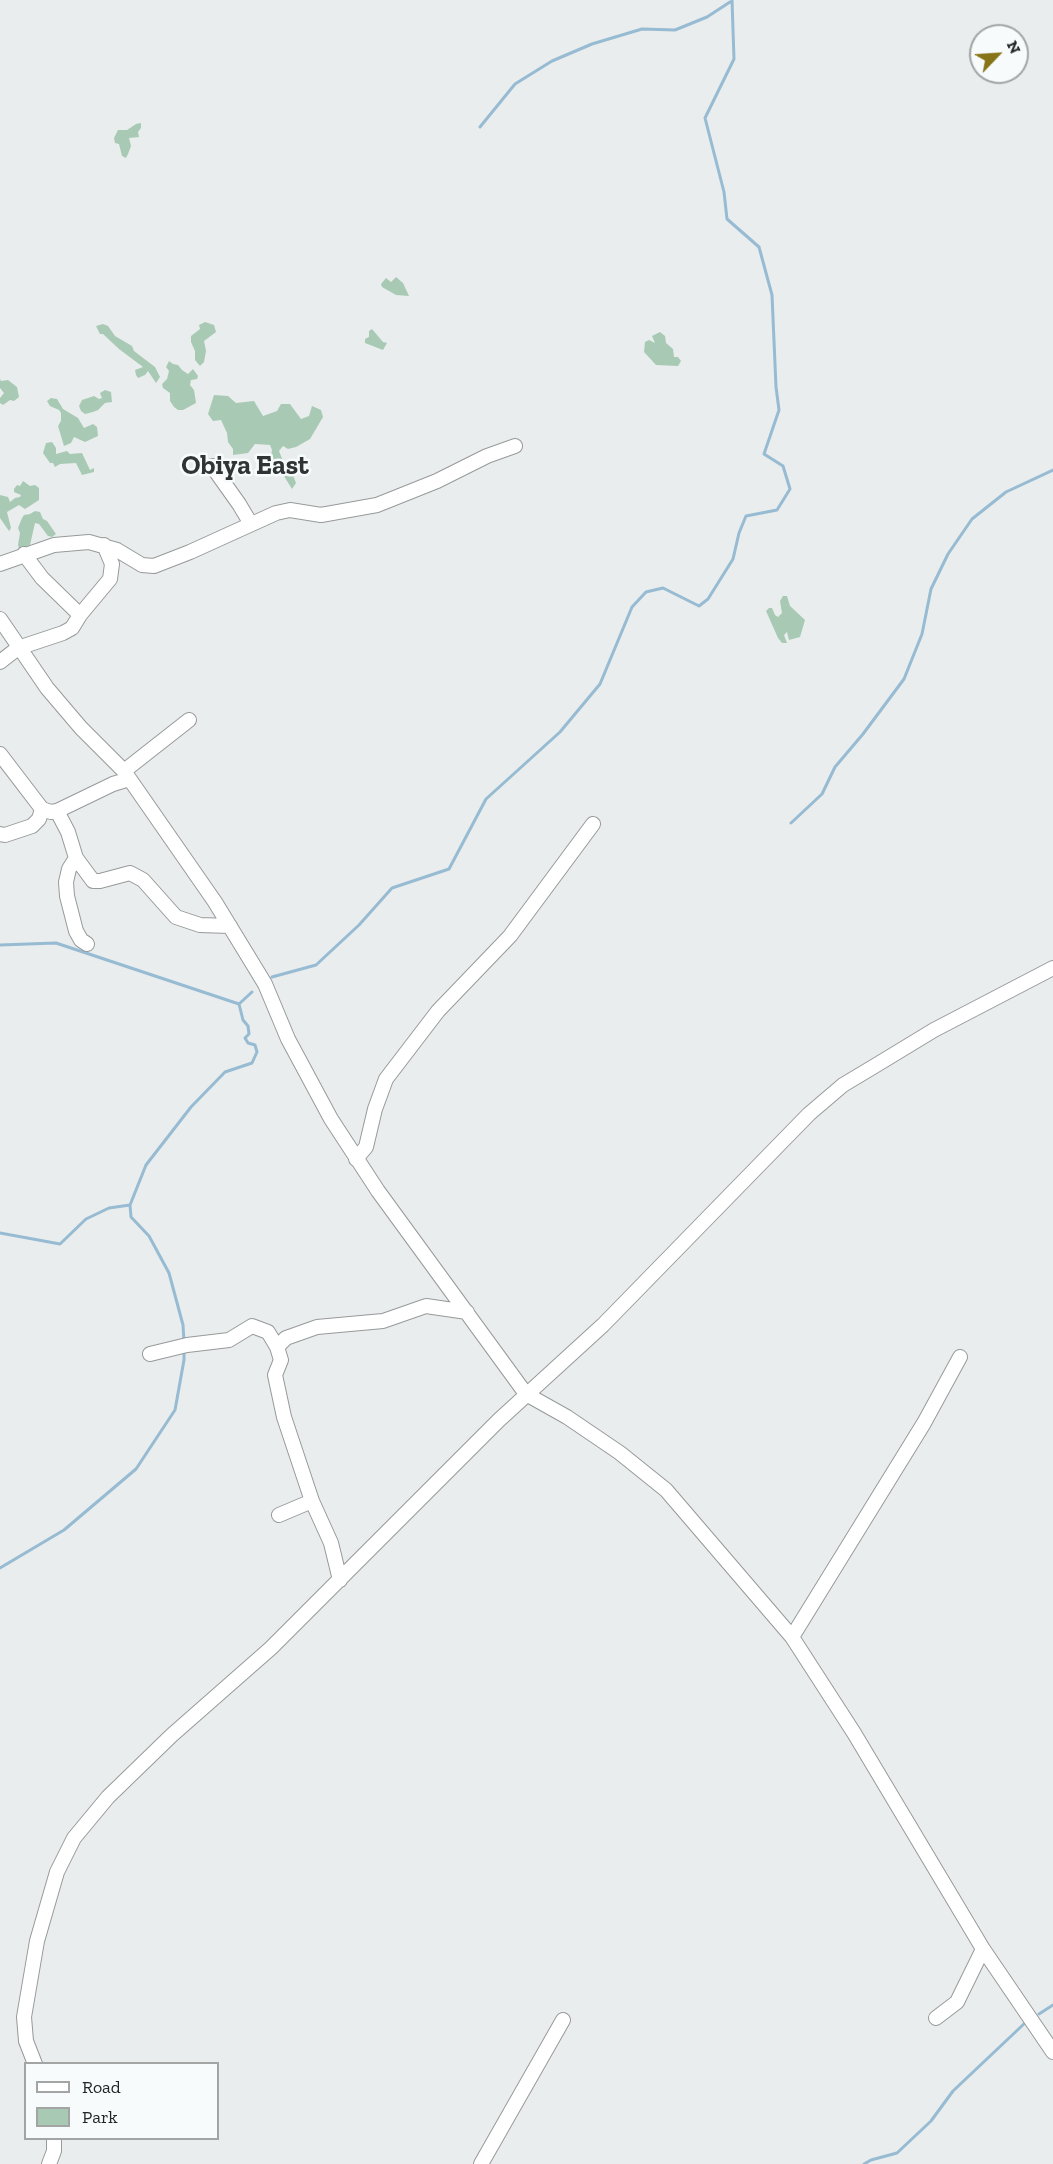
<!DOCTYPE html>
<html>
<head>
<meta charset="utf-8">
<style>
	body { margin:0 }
	#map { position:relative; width:1053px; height:2164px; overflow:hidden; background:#e9eded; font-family:"Zilla Slab",serif }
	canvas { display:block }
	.legend { position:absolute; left:24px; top:2062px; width:195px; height:78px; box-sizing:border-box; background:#f7fbfb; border:2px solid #a3a5a5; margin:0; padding:8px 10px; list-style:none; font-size:18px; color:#242525 }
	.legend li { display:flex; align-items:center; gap:12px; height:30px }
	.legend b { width:30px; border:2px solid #a3a5a5 }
	.north { position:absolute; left:969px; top:24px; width:60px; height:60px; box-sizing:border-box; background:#f7fbfb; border:2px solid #a3a5a5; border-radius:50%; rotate:65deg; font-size:16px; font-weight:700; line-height:24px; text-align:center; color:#242525 }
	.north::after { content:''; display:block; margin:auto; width:21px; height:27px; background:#877417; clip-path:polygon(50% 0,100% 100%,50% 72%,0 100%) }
</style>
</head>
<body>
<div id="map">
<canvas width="1053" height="2164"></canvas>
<ul class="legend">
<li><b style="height:8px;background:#fff"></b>Road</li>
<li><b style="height:16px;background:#a8cab4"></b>Park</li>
</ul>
<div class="north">N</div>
</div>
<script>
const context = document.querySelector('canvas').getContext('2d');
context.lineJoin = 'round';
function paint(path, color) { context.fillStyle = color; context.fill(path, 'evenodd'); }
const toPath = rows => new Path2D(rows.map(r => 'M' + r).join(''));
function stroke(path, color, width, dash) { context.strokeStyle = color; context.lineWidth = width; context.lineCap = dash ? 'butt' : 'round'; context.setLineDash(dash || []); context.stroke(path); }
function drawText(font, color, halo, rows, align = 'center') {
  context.font = font + ' "Zilla Slab",serif'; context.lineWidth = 5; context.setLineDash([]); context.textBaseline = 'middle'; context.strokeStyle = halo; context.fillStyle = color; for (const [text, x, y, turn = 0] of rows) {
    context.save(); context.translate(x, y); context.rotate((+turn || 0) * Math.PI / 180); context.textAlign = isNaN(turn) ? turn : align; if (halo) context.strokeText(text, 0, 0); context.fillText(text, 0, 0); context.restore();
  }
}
paint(toPath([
	[141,123,141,128,138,132,139,137,129,138,131,146,128,154,126,158,122,156,119,144,115,143,114,138,118,130,127,130,136,124],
	[396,277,403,283,409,296,396,295,382,287,381,284,386,278,391,282],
	[205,322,214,325,216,332,204,341,206,351,204,362,200,366,195,360,195,351,191,342,191,336,200,329,199,325],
	[103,324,108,326,115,336,132,346,134,351,155,367,160,377,156,383,148,371,145,375,138,378,136,375,135,370,143,367,119,349,103,334,100,334,96,326],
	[372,329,383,342,387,343,383,350,365,343,365,339,369,337,369,331],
	[660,332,665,336,666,343,673,349,674,357,678,357,681,361,678,366,656,365,644,352,645,342,649,340,655,343,652,336],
	[169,361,173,364,178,365,182,370,188,374,193,369,198,376,197,379,191,380,190,385,194,390,196,403,183,410,178,410,174,407,170,401,170,393,163,388,162,384,167,379,169,371,166,367],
	[0,379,1,381,8,380,17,387,19,397,14,401,10,400,3,405,0,403,0,398,4,393,0,388],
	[105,390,111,392,112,402,105,403,98,410,93,412,85,414,81,411,79,406,82,400,94,396,99,399,102,398,100,393],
	[214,395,228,396,236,403,254,401,263,416,277,411,281,404,290,404,301,419,309,416,312,406,321,410,323,417,310,439,296,447,288,449,283,446,279,451,283,461,291,470,296,483,292,489,282,473,276,474,270,473,265,468,270,462,272,450,270,445,255,444,248,453,233,455,233,449,228,442,227,433,221,420,213,421,208,414],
	[51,398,57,399,63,409,78,418,84,428,93,424,97,427,98,436,85,442,74,437,71,443,64,446,58,426,61,421,61,413,59,410,50,406,47,401],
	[52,442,56,448,56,454,67,451,70,454,82,453,90,470,94,468,94,472,82,475,76,463,60,464,55,467,53,463,50,463,43,453,46,443],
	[23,481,30,486,35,485,39,488,39,500,25,509,19,505,7,512,11,528,9,531,0,518,0,495,8,497,10,502,15,498,20,497,21,495,14,492,14,489,17,485,20,486],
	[35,511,40,512,43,519,47,521,56,534,52,537,48,536,39,524,35,523,30,545,19,549,18,545,20,533,18,528,22,518,24,515,30,514],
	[783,596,787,596,790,606,805,620,800,637,789,640,787,632,784,635,787,643,782,643,778,638,766,611,769,608,772,608,775,615,778,617,782,613,780,601]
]), '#a8cab4');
stroke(toPath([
	[480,127,515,84,552,61,592,44,642,29,675,30,707,17,730,2],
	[791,823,822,794,835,767,863,734,904,679,922,634,931,589,948,554,972,519,1006,492,1053,470],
	[0,945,56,943,239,1004],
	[272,977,316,965,359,925,392,888,449,869,486,799,560,732,600,684,632,607,646,592,663,588,699,606,708,599,733,559,739,533,746,516,777,510,790,489,783,466,764,454,779,410,776,387,772,295,759,247,727,219,724,192,705,118,734,59,732,0],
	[0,1233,60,1244,86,1219,109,1208,130,1205],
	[184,1342,183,1325,169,1273,149,1236,131,1217,130,1205,146,1165,191,1107,225,1072,252,1063,257,1052,255,1045,248,1043,245,1038,249,1034,248,1026,243,1020,239,1004,252,992],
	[0,1568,64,1530,136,1469,175,1410,184,1360,184,1349],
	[1039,2014,1053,2005],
	[864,2164,871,2160,897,2153,931,2121,953,2091,1026,2022]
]), '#97bbd2', 3);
const minor = toPath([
	[212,466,239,504,251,524],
	[24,554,42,578,80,615],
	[0,564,54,545,89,542,117,550,142,565,154,566,190,552,276,513,290,510,321,515,377,505,437,481,487,456,515,446],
	[0,619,47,688,81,728,124,771,215,902,265,984,288,1039,331,1119,378,1191,526,1394,567,1417,620,1453,666,1490,792,1637,854,1733,983,1949,1053,2052],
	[0,662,18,648,63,633,72,628,80,615,110,579,112,564,104,545],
	[0,754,42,809,51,812,57,811,113,784,129,779],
	[124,771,189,720],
	[57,811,68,832,76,858,93,881,100,881,130,873,143,880,176,917,200,925,230,926],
	[0,834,5,835,32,826,39,819,42,809],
	[76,858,69,869,66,882,67,896,76,931,81,940,87,944],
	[356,1159,366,1147,375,1109,386,1079,438,1011,510,936,593,824],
	[277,1347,286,1338,317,1327,383,1321,426,1306,467,1312],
	[150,1354,187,1345,229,1340,252,1326,268,1332,277,1347,281,1360,275,1375,284,1417,312,1501,331,1543,340,1580],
	[279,1515,312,1501],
	[792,1637,924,1423,960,1357],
	[936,2018,957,2002,983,1949],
	[35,2064,26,2041,24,2017,37,1941,57,1872,74,1838,108,1797,172,1735,271,1648,499,1420,603,1325,809,1114,843,1085,878,1064,934,1030,1053,968],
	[49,2164,54,2151,54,2138],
	[481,2164,563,2020]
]);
stroke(minor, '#979a9a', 16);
stroke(minor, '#fff', 14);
drawText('bold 27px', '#303434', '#f7fbfb', [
	["Obiya East",245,466]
]);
</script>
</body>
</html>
